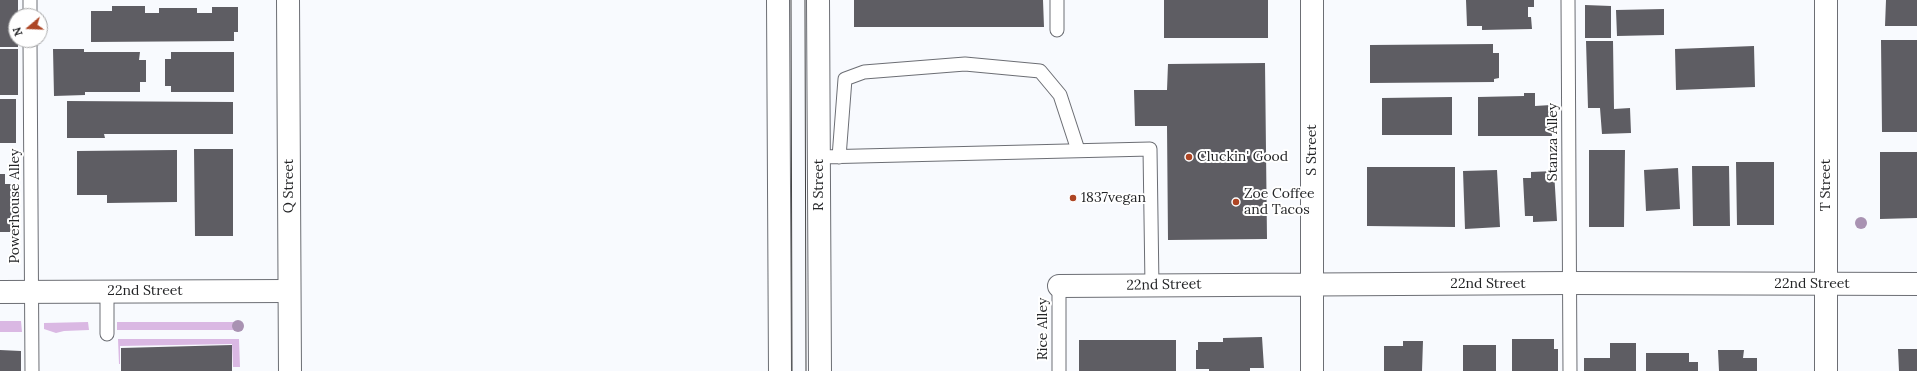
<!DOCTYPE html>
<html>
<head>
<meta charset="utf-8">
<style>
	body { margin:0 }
	#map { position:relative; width:1917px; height:371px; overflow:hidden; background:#f8fafe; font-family:Lora,serif }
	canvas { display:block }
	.north { position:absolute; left:8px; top:8px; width:40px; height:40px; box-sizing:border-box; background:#fff; border:1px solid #a7a7a8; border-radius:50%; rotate:251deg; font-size:11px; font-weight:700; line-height:16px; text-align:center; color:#232426 }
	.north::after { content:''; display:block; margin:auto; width:14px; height:18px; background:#ad4524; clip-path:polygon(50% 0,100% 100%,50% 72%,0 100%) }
</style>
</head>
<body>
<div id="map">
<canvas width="1917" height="371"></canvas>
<div class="north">N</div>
</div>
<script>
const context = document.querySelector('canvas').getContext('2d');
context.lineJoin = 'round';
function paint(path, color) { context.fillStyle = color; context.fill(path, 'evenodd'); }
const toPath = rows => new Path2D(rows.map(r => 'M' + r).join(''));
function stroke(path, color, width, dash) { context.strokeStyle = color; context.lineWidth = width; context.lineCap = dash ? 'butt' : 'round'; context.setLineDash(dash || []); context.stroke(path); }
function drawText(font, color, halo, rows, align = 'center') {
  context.font = font + ' Lora,serif'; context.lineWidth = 4; context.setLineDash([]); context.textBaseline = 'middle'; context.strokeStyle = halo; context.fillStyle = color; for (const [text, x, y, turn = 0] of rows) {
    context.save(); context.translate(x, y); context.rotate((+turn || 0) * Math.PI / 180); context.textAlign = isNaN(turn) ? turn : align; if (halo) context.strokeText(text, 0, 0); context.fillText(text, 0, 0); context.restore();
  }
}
paint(toPath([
	[0,321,21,321,22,332,0,332],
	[88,322,89,330,64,331,56,333,44,329,44,323],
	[117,322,242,322,243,330,117,330],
	[118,339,239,339,240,367,233,367,232,344,120,346,120,364,119,364]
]), '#dab8e3');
paint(toPath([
	[0,0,18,0,18,16,16,16,16,40,18,40,18,47,0,47],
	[854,0,1043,0,1044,27,854,27],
	[1164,0,1268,0,1268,38,1164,38],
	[1466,0,1534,0,1534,7,1528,7,1528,17,1531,17,1532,29,1482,30,1482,26,1467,26],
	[1886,0,1917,0,1917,26,1885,26],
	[1585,5,1611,6,1611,38,1585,38],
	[112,6,145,6,145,13,159,13,159,8,197,8,197,13,212,13,212,7,238,7,238,32,234,32,234,41,91,42,91,11,112,11],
	[1664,9,1664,35,1617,36,1616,10],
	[1881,40,1917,40,1917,132,1882,132],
	[1586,41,1613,41,1614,109,1630,108,1631,133,1602,134,1600,108,1588,108],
	[1493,44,1493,53,1499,53,1499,78,1494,79,1494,82,1370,83,1370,45],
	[1754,46,1755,87,1676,90,1675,49],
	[0,49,18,49,18,95,0,95],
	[53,49,84,49,84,52,140,52,139,60,146,60,146,82,140,82,140,92,85,92,85,95,54,96],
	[171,52,234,52,234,92,171,92,171,86,165,86,165,59,171,59],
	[1265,63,1267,239,1168,240,1167,126,1135,126,1134,90,1167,90,1168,64],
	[1524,93,1535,93,1535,106,1551,105,1552,136,1478,136,1478,97,1524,96],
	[1452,97,1452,135,1382,135,1382,98],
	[0,99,16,99,16,143,0,143],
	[67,101,233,102,233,134,104,134,105,138,67,138],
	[194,149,233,149,233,236,195,236],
	[177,150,177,202,107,203,107,195,77,195,77,151],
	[1589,150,1625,150,1624,227,1589,227],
	[1880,152,1917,152,1917,218,1880,219],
	[1736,162,1774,162,1774,225,1737,225],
	[1692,166,1729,166,1730,226,1693,226],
	[1367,167,1455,167,1455,227,1367,226],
	[1678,168,1680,209,1646,211,1644,170],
	[1497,170,1500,227,1465,229,1463,171],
	[1554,171,1557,221,1533,222,1533,216,1525,216,1523,178,1531,178,1531,172],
	[0,174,5,174,5,184,12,184,12,232,0,232],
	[1262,337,1264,368,1250,368,1250,371,1209,371,1209,369,1196,369,1196,350,1198,350,1198,342,1223,342,1223,338],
	[1512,339,1554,339,1554,349,1558,349,1558,371,1512,371],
	[1079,340,1176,340,1176,371,1079,371],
	[1403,341,1423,341,1422,371,1384,371,1384,346,1403,346],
	[1610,343,1636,343,1636,371,1584,371,1584,358,1610,358],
	[232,345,232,371,121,371,121,348],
	[1463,345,1496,345,1496,371,1463,371],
	[1898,349,1917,349,1917,371,1899,371],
	[0,350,21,351,21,371,0,371],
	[1718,350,1744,350,1743,358,1757,358,1757,371,1719,371],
	[1646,353,1689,353,1689,362,1698,362,1698,371,1646,371]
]), '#5e5d63');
const service = toPath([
	[30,0,30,16],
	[1057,0,1057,30],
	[1568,0,1570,371],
	[30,40,32,371],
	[819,157,1150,149,1152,286],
	[839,157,845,79,864,72,965,64,1040,71,1060,95,1078,150],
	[107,292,107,334],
	[1059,371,1059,286]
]);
const minor = toPath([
	[778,0,780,371],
	[818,0,820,371],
	[1312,0,1312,371],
	[1059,286,1570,283,1917,284],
	[0,292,289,291]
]);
const tertiary = toPath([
	[1826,0,1826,371]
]);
const secondary = toPath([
	[288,0,290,371]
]);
stroke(service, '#6c6e74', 15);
stroke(minor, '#6c6e74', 24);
stroke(tertiary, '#6c6e74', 24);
stroke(secondary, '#6c6e74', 24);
stroke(service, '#fff', 13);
stroke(minor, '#fff', 22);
stroke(tertiary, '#fff', 22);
stroke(secondary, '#fff', 22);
stroke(toPath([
	[791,0,792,371],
	[805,0,806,371]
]), '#414244', 1);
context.fillStyle = '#a992b2';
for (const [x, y] of [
	[1861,223],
	[238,326]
]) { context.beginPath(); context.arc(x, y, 6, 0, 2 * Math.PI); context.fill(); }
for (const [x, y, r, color] of [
	[1189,157,4,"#ad4524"],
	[1073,198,4,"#ad4524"],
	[1236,202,4,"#ad4524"]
]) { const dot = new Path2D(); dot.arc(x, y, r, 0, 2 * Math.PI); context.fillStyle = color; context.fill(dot); stroke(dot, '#fff', 1.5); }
drawText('14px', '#232426', '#fff', [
	["Stanza Alley",1553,142,-90],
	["S Street",1312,150,-90],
	["R Street",819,185,-90],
	["T Street",1826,185,-90],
	["Q Street",289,186,-90],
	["Powerhouse Alley",15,206,-90],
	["22nd Street",1488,284],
	["22nd Street",1812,284],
	["22nd Street",1164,285,-1],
	["22nd Street",145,291],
	["Rice Alley",1043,329,-90]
]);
drawText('14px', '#232426', '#fff', [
	["Cluckin' Good",1197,157],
	["Zoe Coffee",1244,194],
	["and Tacos",1244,210],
	["1837vegan",1081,198]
], 'left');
</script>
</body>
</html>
